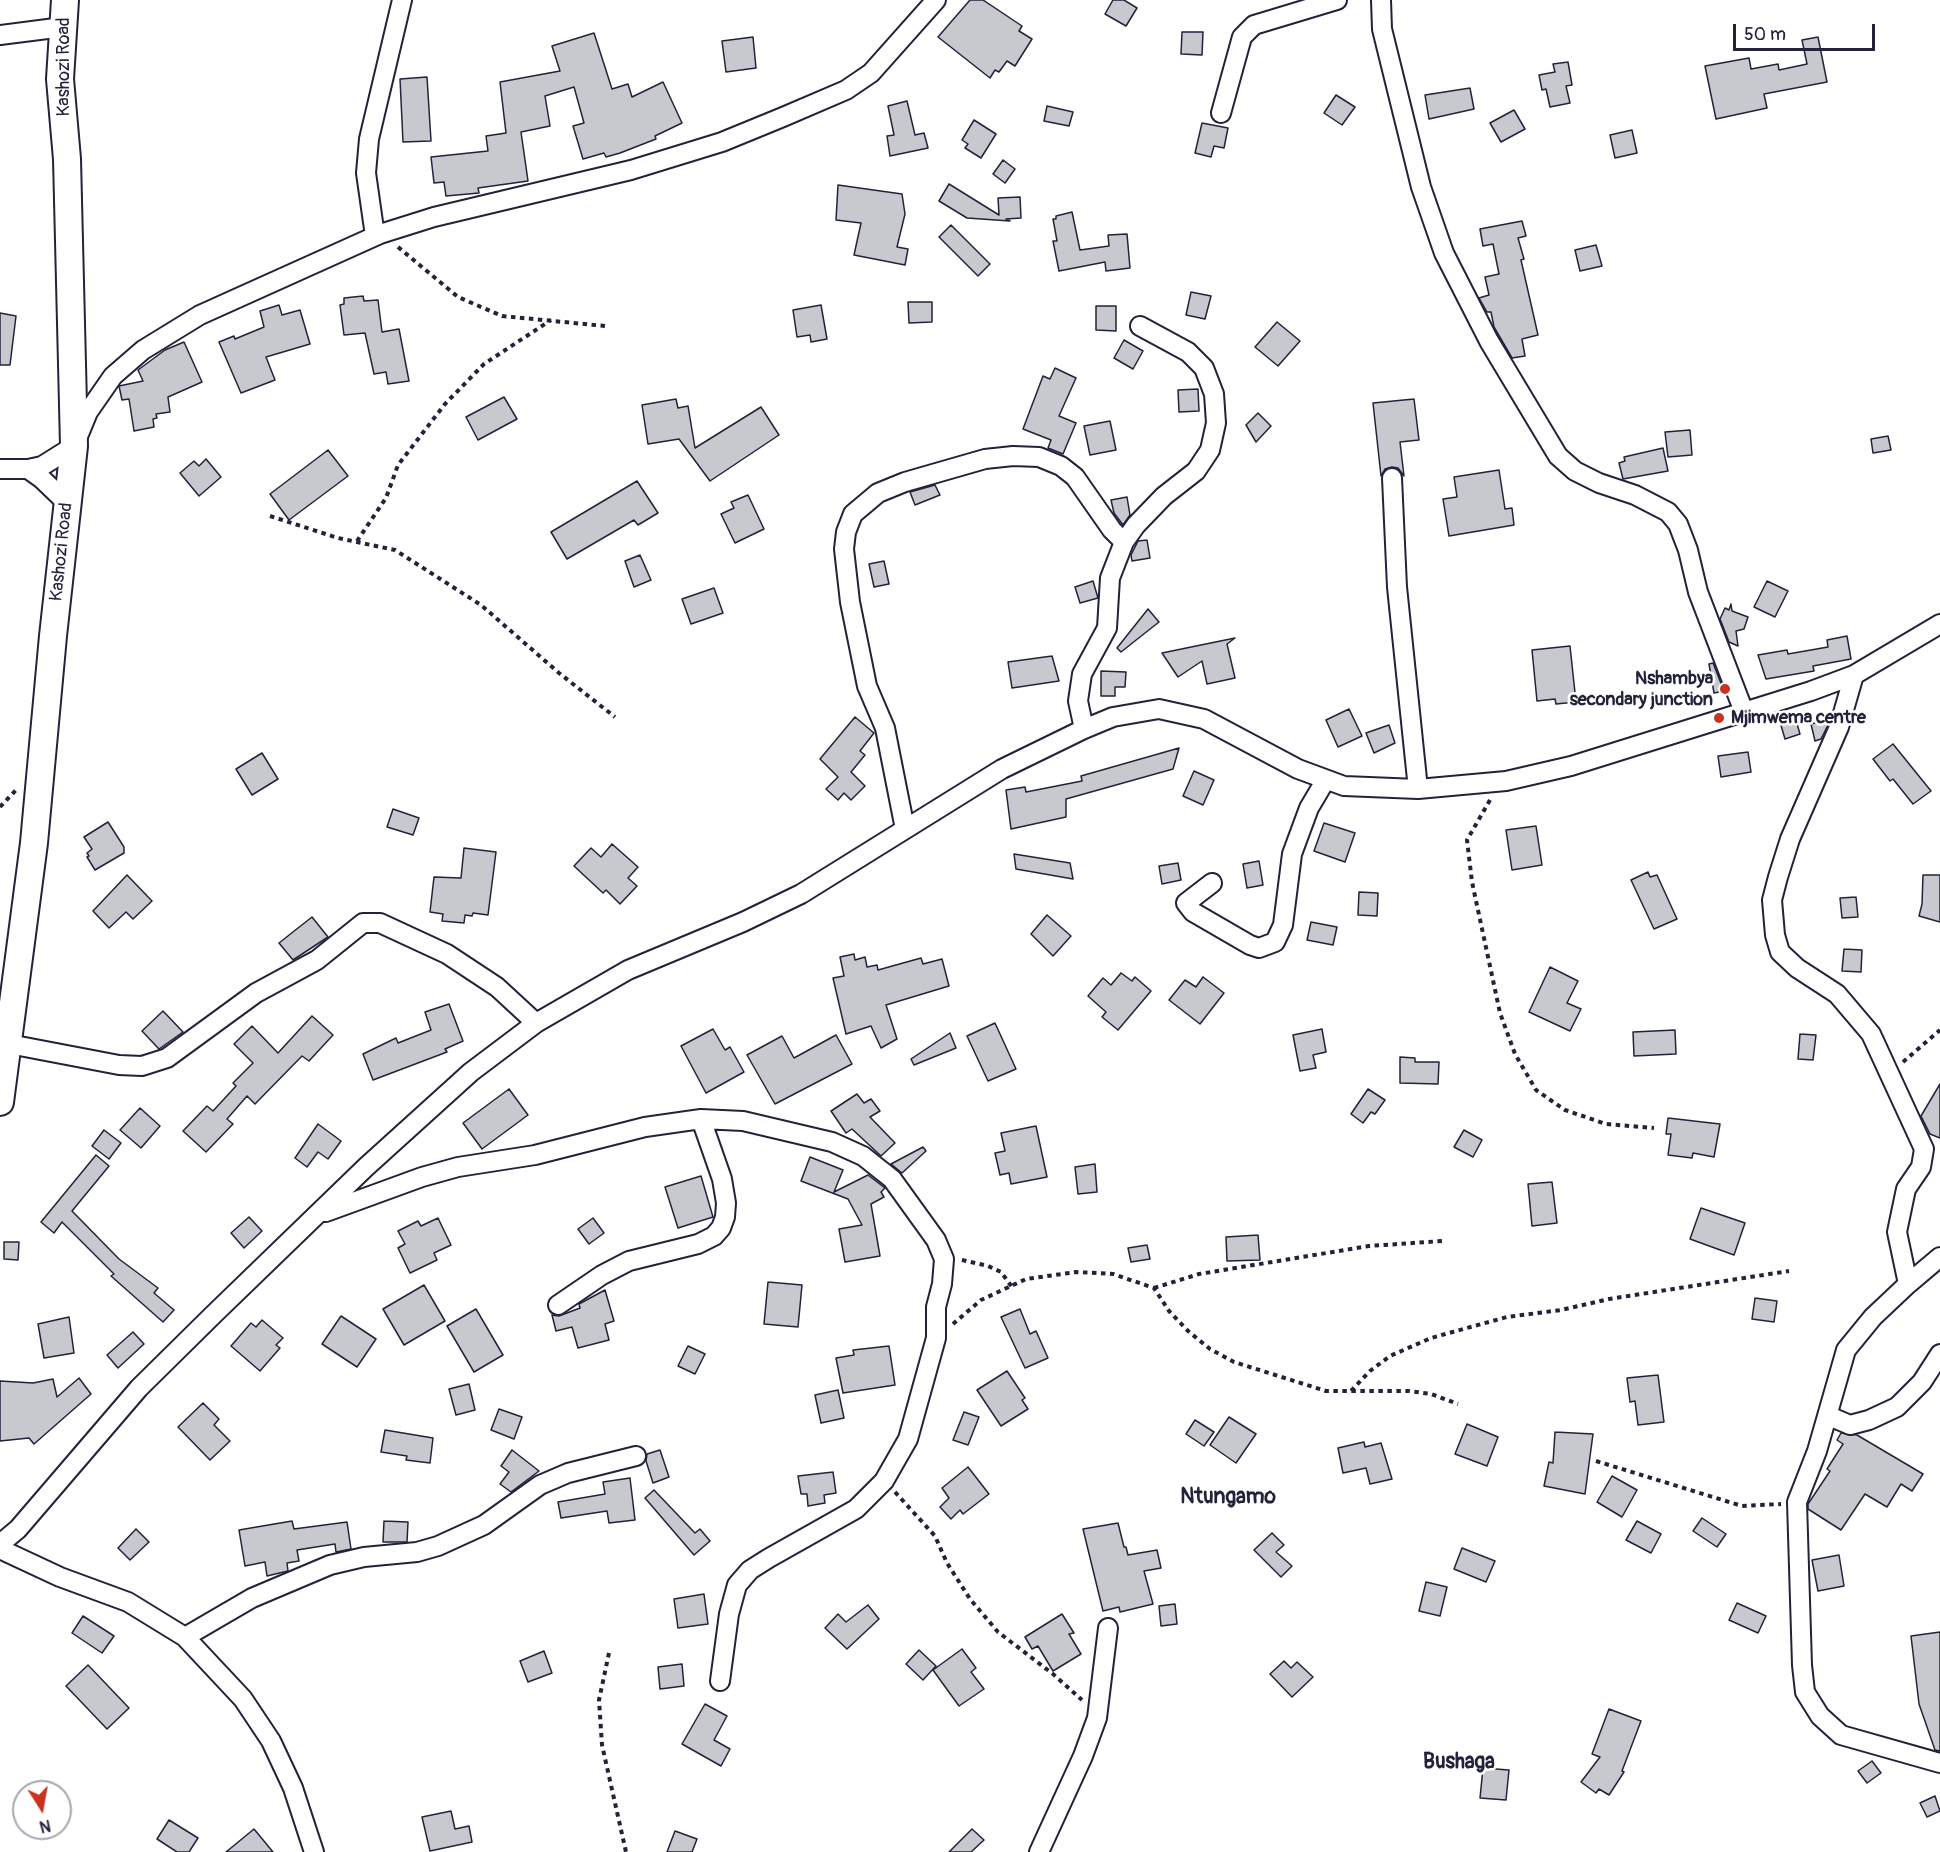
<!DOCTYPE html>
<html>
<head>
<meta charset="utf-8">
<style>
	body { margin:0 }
	#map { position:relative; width:1940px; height:1852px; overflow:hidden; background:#fff; font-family:Pangolin,sans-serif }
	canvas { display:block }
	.north { position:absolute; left:12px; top:1780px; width:60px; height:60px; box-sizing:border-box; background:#fff; border:2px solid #a7a7b1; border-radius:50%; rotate:169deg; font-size:16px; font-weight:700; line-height:24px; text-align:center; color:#22223b }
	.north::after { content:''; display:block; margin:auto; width:21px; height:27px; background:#c8321e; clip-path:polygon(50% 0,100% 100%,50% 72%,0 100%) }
	.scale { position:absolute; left:1733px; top:24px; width:142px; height:27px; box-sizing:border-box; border:3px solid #22223b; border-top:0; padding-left:8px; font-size:18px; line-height:21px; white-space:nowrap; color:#22223b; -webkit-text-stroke:4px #fff; paint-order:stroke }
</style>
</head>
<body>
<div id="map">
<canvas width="1940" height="1852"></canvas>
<div class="north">N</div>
<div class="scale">50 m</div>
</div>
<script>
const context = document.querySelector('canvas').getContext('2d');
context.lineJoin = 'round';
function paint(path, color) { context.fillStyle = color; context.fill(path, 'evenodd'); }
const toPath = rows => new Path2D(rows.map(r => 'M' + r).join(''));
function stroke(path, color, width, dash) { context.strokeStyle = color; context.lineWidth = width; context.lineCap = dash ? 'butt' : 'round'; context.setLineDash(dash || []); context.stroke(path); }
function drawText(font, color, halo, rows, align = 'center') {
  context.font = font + ' Pangolin,sans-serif'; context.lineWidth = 5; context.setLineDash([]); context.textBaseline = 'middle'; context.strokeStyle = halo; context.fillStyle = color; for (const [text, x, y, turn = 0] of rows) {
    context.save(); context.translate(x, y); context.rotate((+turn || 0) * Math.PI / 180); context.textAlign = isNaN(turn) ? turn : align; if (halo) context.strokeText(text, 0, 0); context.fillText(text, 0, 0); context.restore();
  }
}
const building = toPath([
	[970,0,983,0,1022,26,1019,31,1032,39,1015,66,1007,61,999,72,995,70,990,78,938,37,970,0],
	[1113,0,1124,0,1137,8,1126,26,1105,14,1113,0],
	[1182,32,1203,32,1202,55,1181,54,1182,32],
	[594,33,612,89,628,84,632,97,663,82,682,123,655,136,656,139,620,153,606,157,604,153,583,159,573,126,584,123,574,87,545,96,550,126,521,132,528,181,478,188,479,193,446,196,444,182,434,183,431,157,488,151,486,136,506,133,500,82,560,71,552,46,594,33],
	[753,37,756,68,726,72,722,41,753,37],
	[1818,37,1827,82,1764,94,1767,108,1716,119,1705,66,1749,58,1751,69,1778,64,1779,70,1807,64,1802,40,1818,37],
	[1568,62,1572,85,1566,86,1570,103,1550,107,1546,89,1542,90,1539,75,1555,72,1553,64,1568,62],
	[427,77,431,141,403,142,400,79,427,77],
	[1470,88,1474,109,1429,119,1425,95,1470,88],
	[1336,95,1355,107,1342,125,1324,113,1336,95],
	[907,101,915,135,924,133,928,148,890,156,887,136,894,135,888,106,907,101],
	[1047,106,1073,112,1069,126,1044,121,1047,106],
	[1514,110,1525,129,1501,142,1490,123,1514,110],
	[974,120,996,134,981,158,965,148,968,144,962,140,974,120],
	[1202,123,1228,128,1224,148,1214,146,1211,157,1195,153,1202,123],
	[1632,130,1637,153,1615,158,1610,135,1632,130],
	[1003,160,1015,169,1005,183,993,174,1003,160],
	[949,184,999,215,998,198,1020,197,1021,218,1006,219,1010,221,967,218,939,201,949,184],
	[838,185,902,194,905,214,897,247,908,249,905,265,854,255,861,223,836,220,838,185],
	[1072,212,1080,250,1109,246,1108,235,1127,234,1130,268,1106,271,1105,262,1059,271,1053,241,1057,241,1053,219,1056,219,1056,216,1072,212],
	[1522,221,1526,236,1518,238,1524,259,1521,260,1538,335,1522,339,1525,356,1512,358,1494,327,1491,312,1487,312,1479,298,1489,295,1485,277,1499,274,1493,244,1483,246,1480,229,1522,221],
	[951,225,990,264,978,276,939,237,951,225],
	[1596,245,1602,266,1580,271,1575,250,1596,245],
	[1191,292,1211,296,1205,319,1186,315,1191,292],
	[363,296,364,301,378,300,382,332,399,329,409,381,388,384,386,372,374,374,365,333,344,335,340,305,344,304,344,298,363,296],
	[908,302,932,302,932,322,909,323,908,302],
	[279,305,282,315,300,310,310,344,266,357,275,380,241,393,219,342,234,336,235,339,264,327,260,311,279,305],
	[821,305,827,339,811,342,810,335,797,337,793,310,821,305],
	[1096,306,1116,306,1116,331,1096,330,1096,306],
	[0,313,16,316,10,365,0,365,0,313],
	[1277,322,1300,341,1278,366,1255,347,1277,322],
	[1124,340,1143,351,1133,369,1114,358,1124,340],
	[184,342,202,382,168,397,170,412,156,414,157,418,153,419,154,427,134,431,129,399,122,400,119,386,143,381,138,370,165,350,184,342],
	[1055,368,1076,378,1059,416,1076,423,1063,454,1048,448,1051,440,1023,429,1043,376,1050,379,1055,368],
	[1198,389,1199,411,1179,412,1178,390,1198,389],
	[504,397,517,419,478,440,466,417,504,397],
	[676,399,678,408,688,406,695,448,761,407,779,435,710,481,679,439,648,444,642,405,676,399],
	[1414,399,1419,440,1400,442,1404,476,1398,468,1392,467,1385,469,1381,476,1373,403,1414,399],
	[1258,413,1271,426,1256,442,1246,425,1258,413],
	[1110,421,1116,450,1090,455,1084,426,1110,421],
	[1690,430,1692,455,1668,457,1665,432,1690,430],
	[1888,436,1891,450,1873,453,1871,439,1888,436],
	[1663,448,1668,471,1623,479,1619,463,1625,461,1624,457,1663,448],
	[328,450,348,476,289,520,270,494,328,450],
	[206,459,221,477,199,496,180,473,194,461,199,466,206,459],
	[1499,470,1505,509,1512,508,1514,525,1449,536,1443,499,1457,497,1454,477,1499,470],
	[637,481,658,513,638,525,634,520,567,559,551,532,637,481],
	[935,485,940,495,915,505,910,492,935,485],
	[748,495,764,529,735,543,721,514,734,508,731,502,748,495],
	[1127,497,1130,515,1123,525,1114,513,1111,500,1127,497],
	[1147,540,1150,558,1132,561,1131,555,1138,541,1147,540],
	[640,555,651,580,634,587,625,561,640,555],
	[884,561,889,584,874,587,869,564,884,561],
	[1093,581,1098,598,1080,603,1075,587,1093,581],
	[1767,581,1788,591,1775,617,1754,607,1767,581],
	[714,588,723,613,691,624,682,599,714,588],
	[1731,604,1732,611,1748,617,1744,629,1736,631,1738,646,1729,642,1720,619,1725,608,1729,610,1731,604],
	[1148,609,1159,622,1121,652,1117,648,1148,609],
	[1847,636,1851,659,1813,666,1814,671,1766,679,1758,655,1787,650,1788,654,1828,647,1827,640,1847,636],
	[1235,638,1227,644,1235,678,1207,684,1202,661,1178,677,1162,653,1235,638],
	[1570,646,1576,702,1556,704,1555,699,1537,701,1532,650,1570,646],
	[1052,656,1059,681,1012,688,1008,662,1052,656],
	[1713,663,1724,691,1714,693,1709,664,1713,663],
	[1101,671,1126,672,1125,687,1115,687,1115,696,1101,696,1101,671],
	[1349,709,1362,736,1338,747,1326,720,1349,709],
	[855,717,874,733,860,751,865,755,851,772,865,786,851,800,844,793,838,800,826,789,838,777,820,759,855,717],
	[1795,717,1800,734,1785,739,1780,722,1795,717],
	[1826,720,1828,725,1821,739,1815,741,1811,724,1826,720],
	[1389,725,1395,743,1374,753,1366,733,1389,725],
	[1893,744,1931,791,1913,804,1893,779,1890,781,1873,759,1893,744],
	[1179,748,1173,769,1066,799,1066,817,1011,829,1006,790,1025,787,1026,792,1082,781,1081,776,1179,748],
	[1748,752,1751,772,1721,777,1718,756,1748,752],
	[262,753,278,779,252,795,236,769,262,753],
	[1194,771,1214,780,1203,805,1183,796,1194,771],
	[393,809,419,818,413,835,387,827,393,809],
	[108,822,124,847,124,853,95,870,87,857,89,856,87,853,92,849,84,837,108,822],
	[1324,823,1355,833,1345,862,1314,851,1324,823],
	[1536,826,1542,865,1512,870,1506,830,1536,826],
	[612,844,638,867,628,878,637,886,620,904,606,890,603,893,574,866,591,848,601,857,612,844],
	[464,848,496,852,488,915,473,913,472,916,465,915,464,923,442,921,443,914,430,912,434,877,461,878,464,848],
	[1014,854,1070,863,1073,879,1016,869,1014,854],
	[1259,861,1263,885,1247,888,1243,864,1259,861],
	[1178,863,1181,880,1162,884,1159,866,1178,863],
	[1648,872,1650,877,1657,875,1677,919,1654,929,1631,880,1648,872],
	[127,875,152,901,133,919,126,912,109,928,93,911,127,875],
	[1923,875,1940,875,1940,922,1919,916,1922,904,1923,875],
	[1359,892,1378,893,1377,916,1358,915,1359,892],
	[1856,897,1858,917,1842,918,1840,898,1856,897],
	[1047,915,1071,936,1053,956,1031,934,1047,915],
	[312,917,328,937,293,960,279,943,312,917],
	[1311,922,1337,927,1333,945,1307,940,1311,922],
	[1844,949,1862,950,1861,972,1842,971,1844,949],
	[854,954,855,960,865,957,867,967,877,965,878,970,921,958,923,964,942,959,949,986,886,1005,897,1039,881,1048,871,1026,846,1034,833,978,844,976,840,957,854,954],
	[1550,967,1578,981,1567,1003,1581,1009,1570,1031,1529,1012,1550,967],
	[1121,973,1132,981,1135,977,1151,991,1118,1030,1102,1017,1106,1012,1088,996,1103,978,1111,985,1121,973],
	[1203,977,1224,993,1200,1024,1169,1000,1185,980,1196,987,1203,977],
	[449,1004,463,1041,445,1049,447,1052,373,1080,363,1054,396,1038,398,1043,431,1030,425,1012,449,1004],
	[163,1011,183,1032,159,1049,142,1031,163,1011],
	[312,1016,333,1035,309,1061,302,1056,255,1104,247,1096,227,1119,233,1124,206,1152,183,1131,207,1106,213,1111,236,1086,233,1083,253,1063,234,1044,252,1026,278,1053,312,1016],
	[995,1023,1016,1069,988,1081,967,1036,995,1023],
	[713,1029,725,1050,730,1047,744,1072,706,1093,681,1046,713,1029],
	[1322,1029,1326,1052,1313,1055,1316,1068,1300,1071,1293,1035,1322,1029],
	[1675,1030,1676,1054,1634,1056,1633,1032,1675,1030],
	[950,1033,956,1048,914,1065,911,1059,950,1033],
	[1800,1034,1816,1035,1813,1060,1798,1059,1800,1034],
	[836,1035,852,1064,775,1104,747,1055,782,1036,794,1058,836,1035],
	[1400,1057,1415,1058,1415,1062,1439,1062,1438,1084,1400,1083,1400,1057],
	[1940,1084,1940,1138,1930,1134,1921,1116,1940,1084],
	[509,1089,528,1115,482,1149,463,1123,509,1089],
	[1368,1089,1385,1100,1375,1114,1371,1112,1363,1123,1351,1114,1368,1089],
	[857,1094,864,1103,871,1099,880,1111,870,1117,895,1143,881,1156,852,1129,846,1133,831,1111,857,1094],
	[140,1108,160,1126,141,1148,120,1130,140,1108],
	[1668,1118,1720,1124,1714,1157,1693,1153,1692,1158,1668,1155,1671,1134,1666,1134,1668,1118],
	[318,1124,341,1141,328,1159,318,1152,307,1167,295,1158,318,1124],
	[1036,1126,1047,1177,1011,1184,1009,1173,1000,1175,995,1153,1005,1151,1001,1133,1036,1126],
	[104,1130,121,1143,109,1159,92,1146,104,1130],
	[1464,1130,1482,1140,1473,1157,1454,1147,1464,1130],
	[923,1147,926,1151,902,1173,891,1164,923,1147],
	[96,1155,109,1166,72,1211,119,1259,158,1288,154,1293,174,1310,163,1322,111,1276,114,1274,62,1222,54,1233,41,1222,96,1155],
	[810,1157,843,1170,834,1192,868,1175,885,1188,881,1192,884,1197,871,1204,880,1256,845,1262,839,1229,862,1225,848,1199,801,1181,810,1157],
	[1095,1164,1097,1192,1078,1194,1075,1167,1095,1164],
	[701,1176,713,1217,678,1228,665,1187,701,1176],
	[1552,1182,1557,1223,1532,1226,1528,1184,1552,1182],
	[1701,1208,1745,1223,1734,1255,1690,1239,1701,1208],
	[249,1217,262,1231,244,1248,231,1233,249,1217],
	[438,1218,451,1245,434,1253,437,1260,410,1273,398,1248,405,1244,398,1231,418,1221,421,1226,438,1218],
	[593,1218,604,1233,589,1244,578,1229,593,1218],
	[1258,1235,1260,1260,1227,1261,1226,1237,1258,1235],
	[4,1242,19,1242,18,1260,4,1259,4,1242],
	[1147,1245,1150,1259,1131,1262,1128,1248,1147,1245],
	[768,1282,802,1285,798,1327,764,1324,768,1282],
	[424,1285,445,1321,404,1345,383,1309,424,1285],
	[605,1290,614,1321,605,1324,609,1340,578,1348,572,1327,556,1331,552,1315,559,1316,580,1308,579,1304,605,1290],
	[1755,1298,1777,1301,1774,1322,1752,1319,1755,1298],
	[476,1309,503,1355,474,1372,447,1326,476,1309],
	[1020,1309,1030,1334,1036,1331,1048,1358,1025,1368,1001,1317,1020,1309],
	[341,1316,376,1339,357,1367,322,1344,341,1316],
	[69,1317,74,1353,44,1358,38,1324,69,1317],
	[262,1320,283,1338,276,1345,280,1348,260,1371,231,1346,251,1323,256,1327,262,1320],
	[133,1332,144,1344,118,1368,107,1355,133,1332],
	[688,1346,705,1354,695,1374,678,1366,688,1346],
	[889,1346,895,1385,843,1393,836,1358,854,1355,853,1350,889,1346],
	[1007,1371,1025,1398,1022,1400,1028,1409,1001,1426,977,1390,1007,1371],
	[1658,1375,1664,1422,1638,1425,1635,1401,1630,1402,1627,1378,1658,1375],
	[79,1378,91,1394,34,1444,29,1438,0,1441,0,1381,33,1383,53,1379,57,1397,79,1378],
	[469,1384,475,1410,456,1415,449,1389,469,1384],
	[838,1390,844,1418,821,1423,815,1395,838,1390],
	[203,1403,219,1419,214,1425,230,1441,210,1460,178,1427,203,1403],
	[499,1409,522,1417,514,1439,491,1430,499,1409],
	[964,1412,979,1417,968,1445,953,1440,964,1412],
	[1229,1417,1256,1434,1236,1463,1210,1445,1229,1417],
	[1195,1420,1214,1432,1204,1446,1186,1434,1195,1420],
	[1467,1424,1498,1437,1487,1466,1455,1454,1467,1424],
	[385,1430,433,1438,430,1463,406,1460,407,1456,381,1452,385,1430],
	[1555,1432,1593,1434,1585,1494,1544,1486,1549,1462,1553,1463,1555,1432],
	[1841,1433,1857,1435,1923,1474,1912,1491,1901,1484,1887,1507,1865,1494,1841,1530,1808,1509,1808,1504,1830,1471,1827,1469,1843,1444,1837,1440,1841,1433],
	[1364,1442,1365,1447,1381,1443,1392,1479,1370,1484,1366,1468,1343,1473,1338,1448,1364,1442],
	[512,1450,539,1471,511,1492,500,1484,509,1472,501,1466,512,1450],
	[660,1450,669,1477,653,1483,646,1461,647,1454,660,1450],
	[968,1467,989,1494,963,1514,960,1510,951,1519,940,1507,949,1498,942,1488,968,1467],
	[833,1472,836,1493,824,1495,825,1503,808,1506,807,1494,801,1494,798,1476,833,1472],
	[1612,1476,1637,1490,1622,1517,1597,1502,1612,1476],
	[630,1478,635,1520,609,1523,607,1511,561,1518,558,1502,605,1494,603,1482,630,1478],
	[654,1490,695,1533,700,1529,710,1541,694,1555,645,1498,654,1490],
	[1702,1518,1726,1534,1717,1547,1693,1531,1702,1518],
	[292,1521,294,1529,347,1522,351,1549,336,1552,335,1544,297,1550,299,1561,287,1563,288,1571,267,1576,265,1562,245,1566,239,1530,292,1521],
	[384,1521,408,1522,407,1542,383,1542,384,1521],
	[1637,1521,1661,1534,1651,1553,1626,1540,1637,1521],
	[1118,1523,1124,1547,1126,1547,1128,1555,1157,1550,1161,1568,1144,1571,1153,1604,1120,1612,1119,1607,1103,1611,1083,1529,1118,1523],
	[136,1529,149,1542,130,1560,118,1548,136,1529],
	[1272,1533,1284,1545,1276,1552,1292,1566,1281,1577,1254,1550,1272,1533],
	[1462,1548,1495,1561,1486,1582,1454,1569,1462,1548],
	[1839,1555,1844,1586,1818,1591,1812,1560,1839,1555],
	[1426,1582,1447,1587,1440,1616,1419,1611,1426,1582],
	[704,1594,708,1624,678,1628,674,1599,704,1594],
	[1737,1603,1766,1616,1758,1633,1729,1620,1737,1603],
	[1175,1604,1177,1624,1161,1626,1159,1606,1175,1604],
	[868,1605,879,1619,847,1649,825,1628,838,1614,846,1622,868,1605],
	[1062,1614,1074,1633,1069,1634,1081,1654,1053,1671,1038,1646,1032,1649,1025,1637,1062,1614],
	[83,1616,114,1636,102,1653,72,1633,83,1616],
	[1940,1632,1940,1751,1935,1750,1919,1704,1911,1636,1940,1632],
	[962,1649,976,1668,971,1672,984,1689,959,1706,933,1670,962,1649],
	[919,1650,936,1666,923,1680,906,1664,919,1650],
	[544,1651,552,1673,528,1682,520,1661,544,1651],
	[1284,1661,1291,1668,1297,1662,1313,1677,1292,1697,1270,1674,1284,1661],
	[682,1664,684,1686,660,1689,658,1667,682,1664],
	[88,1665,129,1708,107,1729,66,1686,88,1665],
	[705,1704,727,1716,714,1740,730,1749,721,1766,682,1744,705,1704],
	[1609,1709,1641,1721,1622,1771,1624,1772,1609,1795,1599,1789,1596,1793,1581,1782,1600,1757,1592,1754,1609,1709],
	[1872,1761,1881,1773,1867,1783,1858,1771,1872,1761],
	[1483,1768,1509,1770,1506,1800,1480,1798,1483,1768],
	[1935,1796,1940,1811,1927,1817,1920,1803,1935,1796],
	[451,1811,455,1829,469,1826,472,1842,430,1851,422,1817,451,1811],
	[169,1820,198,1838,189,1852,177,1852,157,1839,169,1820],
	[254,1829,273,1852,226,1852,254,1829],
	[972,1829,984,1840,971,1852,949,1852,972,1829],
	[675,1831,697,1839,692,1852,667,1852,675,1831]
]);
paint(building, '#c8c8cf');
stroke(building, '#22223b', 1.5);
const street = toPath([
	[1381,0,1382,29,1421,187,1444,253,1489,341,1558,456,1575,471,1599,483,1635,495,1668,512,1678,524,1688,550,1698,592,1744,712],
	[0,35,63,27],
	[1221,113,1242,37,1254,25,1337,0],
	[375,236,366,173,369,139,402,0],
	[0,469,28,469,42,466,74,446,88,412,113,376,143,350,200,315,380,234,434,217,631,170,722,142,783,117,846,90,871,73,936,0],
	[28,469,42,479,68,504],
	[1392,478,1397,587,1418,789],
	[1854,675,1839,727,1790,839,1778,877,1772,900,1775,935,1780,952,1797,968,1837,994,1871,1034,1924,1149,1921,1167,1906,1189,1897,1232,1908,1284,1873,1317,1846,1350,1817,1451,1797,1502,1802,1665,1805,1692,1820,1716,1841,1735,1940,1763],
	[1084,729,1078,701,1082,674,1107,628,1110,578,1124,542,1136,525,1164,496,1196,471,1210,450,1216,423,1214,394,1204,368,1188,352,1140,326],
	[905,829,885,728,867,686,850,602,844,549,846,532,853,514,878,493,905,482,985,459,1013,456,1039,457,1061,466,1075,477,1112,530,1124,542],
	[1212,883,1186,903,1193,912,1250,945,1259,948,1275,942,1283,925,1292,854,1309,808,1325,781],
	[9,1044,119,1065,142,1066,167,1058,256,993,317,960,363,923,380,923,447,954,497,987,536,1023],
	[326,1212,422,1177,458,1167,535,1155,645,1127,701,1119,743,1121,832,1142,863,1156,892,1179,936,1240,944,1259,942,1284,936,1307,936,1338,908,1439,884,1481,856,1509,769,1558,750,1570,737,1585,729,1614,720,1681],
	[1908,1284,1940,1257],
	[558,1305,602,1275,629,1261,698,1244,714,1236,721,1228,725,1217,726,1203,722,1179,701,1119],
	[1829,1416,1850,1425,1869,1420,1897,1407,1922,1382,1940,1354],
	[0,1544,18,1529,139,1388,214,1314,366,1167,471,1072,536,1023,628,970,743,922,801,894,1002,769,1084,729,1113,717,1159,709,1204,719,1298,769,1344,786,1418,789,1506,781,1571,766,1811,691,1854,675,1940,624],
	[0,1549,60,1577,128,1602,185,1637,243,1699,271,1741,293,1788,314,1852],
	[185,1637,252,1598,330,1565,364,1557,417,1552,438,1546,484,1525,540,1485,568,1473,636,1456],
	[1039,1852,1083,1756,1097,1718,1108,1628]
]);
const secondary = toPath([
	[0,1102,34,843,53,636,74,446,67,159,60,79,65,0]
]);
stroke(street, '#22223b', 22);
stroke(secondary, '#22223b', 30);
stroke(toPath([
	[398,247,458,297,502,316,605,326],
	[270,516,338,538,395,550,481,605,559,673,615,717],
	[357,541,386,498,398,465,445,404,484,364,551,320],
	[1490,800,1467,840,1472,882,1500,1013,1515,1054,1536,1090,1565,1110,1606,1124,1654,1128],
	[0,807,17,789],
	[1903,1062,1940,1030],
	[962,1260,988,1266,1001,1272,1012,1287],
	[1154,1288,1199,1274,1369,1246,1442,1241],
	[953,1324,981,1300,1026,1279,1076,1272,1113,1274,1154,1288,1169,1311,1188,1331,1210,1349,1234,1362,1326,1391,1409,1391,1431,1394,1458,1404],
	[1351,1391,1370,1371,1390,1356,1431,1338,1467,1328,1507,1317,1561,1310,1609,1299,1789,1271],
	[1596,1461,1742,1506,1781,1504],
	[895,1492,935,1536,947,1563,970,1599,998,1632,1053,1674,1082,1700],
	[609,1653,599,1700,602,1745,626,1852]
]), '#22223b', 4, [4.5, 4.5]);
stroke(street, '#fff', 18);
stroke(secondary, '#fff', 26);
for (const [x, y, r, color] of [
	[1725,689,6,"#c8321e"],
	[1719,718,6,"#c8321e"]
]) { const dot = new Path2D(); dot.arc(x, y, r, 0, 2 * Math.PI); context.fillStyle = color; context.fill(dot); stroke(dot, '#fff', 2); }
drawText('18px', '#22223b', '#fff', [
	["Kashozi Road",64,67,-90],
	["Kashozi Road",62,552,-84]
]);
drawText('bold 18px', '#22223b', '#fff', [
	["Nshambya",1713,679],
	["secondary junction",1713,700],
	["Mjimwema centre",1731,718,"left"]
], 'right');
drawText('bold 21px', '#22223b', '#fff', [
	["Ntungamo",1228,1498],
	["Bushaga",1459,1763]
]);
</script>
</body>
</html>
